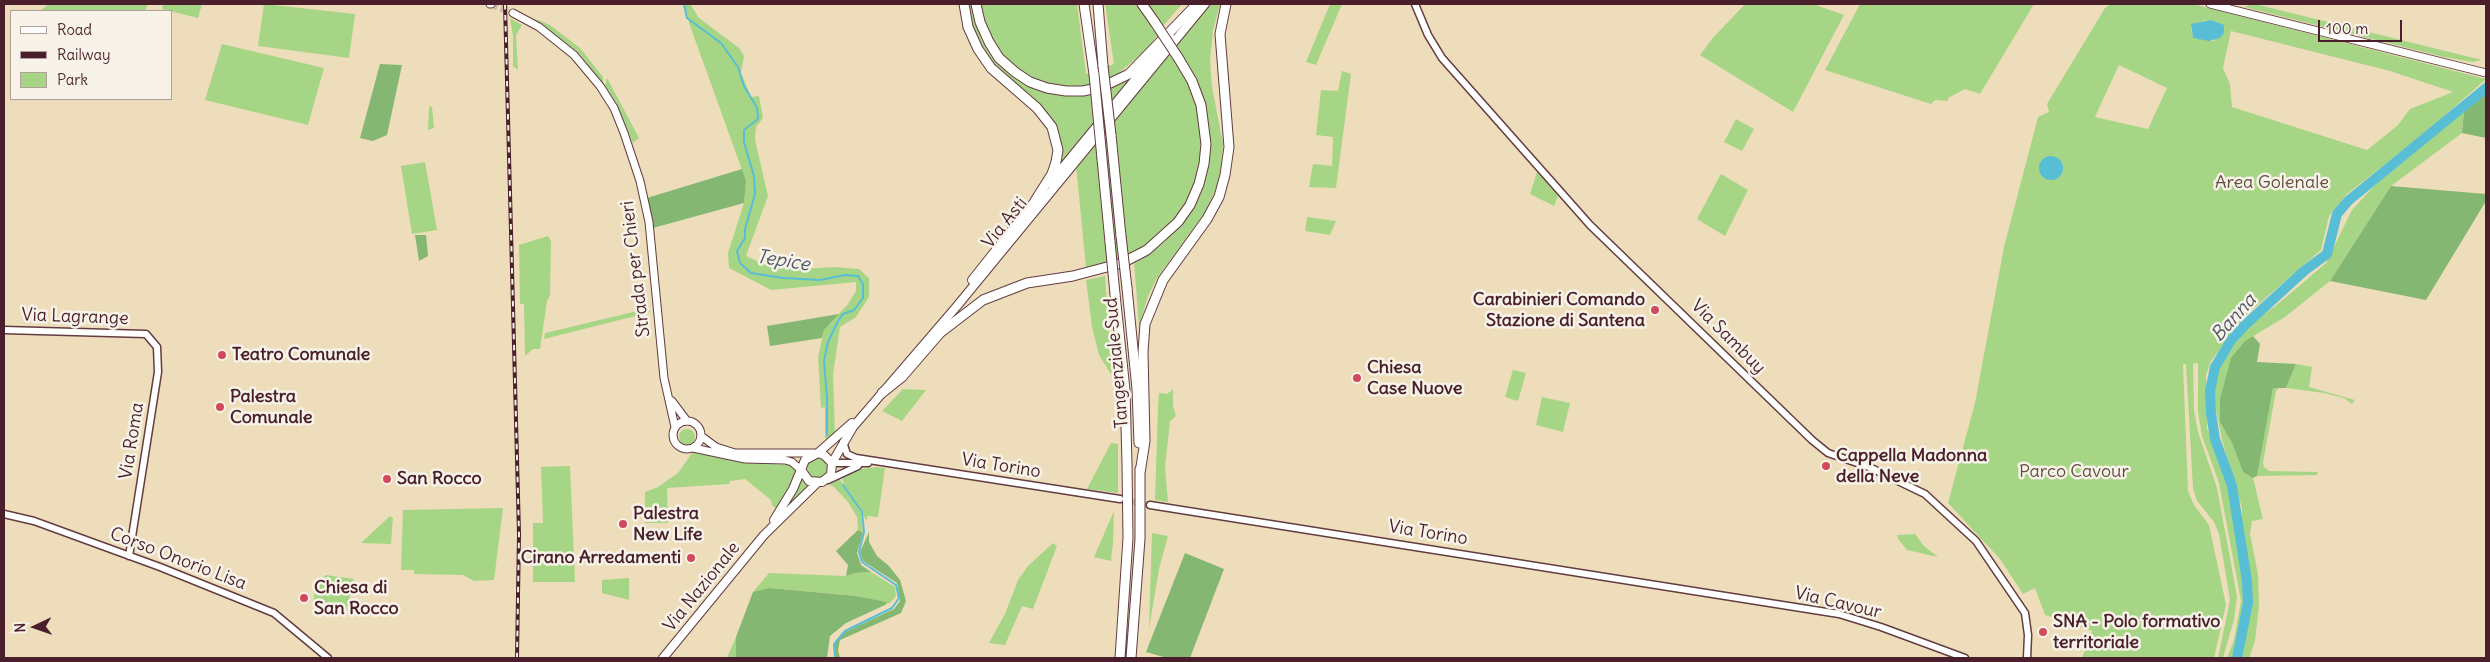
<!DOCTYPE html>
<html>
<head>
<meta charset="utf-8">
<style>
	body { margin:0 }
	#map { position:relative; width:2490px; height:662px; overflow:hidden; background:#edb; font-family:Delius,sans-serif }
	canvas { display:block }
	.frame { position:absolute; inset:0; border:5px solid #4a1f2b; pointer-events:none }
	.legend { position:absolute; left:10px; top:10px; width:162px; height:90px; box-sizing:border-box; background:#f7f3e8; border:1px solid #b29e9c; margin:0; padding:6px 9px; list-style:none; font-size:15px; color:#4a1f2b }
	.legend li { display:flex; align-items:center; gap:10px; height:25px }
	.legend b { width:25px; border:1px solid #b29e9c }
	.north { position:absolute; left:10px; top:602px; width:50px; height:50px; -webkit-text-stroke:4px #f7f3e8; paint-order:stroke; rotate:267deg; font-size:14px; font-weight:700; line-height:20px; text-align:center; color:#4a1f2b }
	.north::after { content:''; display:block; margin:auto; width:18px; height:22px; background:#4a1f2b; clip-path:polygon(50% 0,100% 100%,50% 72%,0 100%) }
	.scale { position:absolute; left:2318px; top:20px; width:84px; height:22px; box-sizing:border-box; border:2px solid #4a1f2b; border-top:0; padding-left:6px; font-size:15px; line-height:18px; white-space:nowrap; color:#4a1f2b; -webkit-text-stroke:4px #f7f3e8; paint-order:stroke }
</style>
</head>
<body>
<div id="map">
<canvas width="2490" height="662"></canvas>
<div class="frame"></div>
<ul class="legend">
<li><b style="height:6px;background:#fff"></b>Road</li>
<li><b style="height:6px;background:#4a1f2b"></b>Railway</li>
<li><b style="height:14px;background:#a6d685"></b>Park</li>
</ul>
<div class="north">N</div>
<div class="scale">100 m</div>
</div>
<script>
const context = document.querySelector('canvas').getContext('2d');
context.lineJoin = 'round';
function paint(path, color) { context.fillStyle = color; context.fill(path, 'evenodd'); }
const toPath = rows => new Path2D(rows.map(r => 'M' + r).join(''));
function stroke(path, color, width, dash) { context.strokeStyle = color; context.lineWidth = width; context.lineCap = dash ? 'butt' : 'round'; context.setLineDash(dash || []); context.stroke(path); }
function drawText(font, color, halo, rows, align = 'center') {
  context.font = font + ' Delius,sans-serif'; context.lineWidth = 5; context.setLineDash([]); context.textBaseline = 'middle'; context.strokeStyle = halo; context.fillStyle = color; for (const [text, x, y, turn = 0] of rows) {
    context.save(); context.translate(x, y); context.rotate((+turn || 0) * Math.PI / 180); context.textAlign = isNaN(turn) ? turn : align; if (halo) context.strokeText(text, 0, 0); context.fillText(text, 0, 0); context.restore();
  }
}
paint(toPath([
	[49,4,148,4,145,11,40,11],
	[163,4,202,4,198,18,162,9],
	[264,4,355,14,349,58,258,46],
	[685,4,690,4,699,18,739,48,744,56,741,73,751,97,759,96,763,118,756,127,755,140,768,196,746,256,766,265,802,269,834,267,859,269,869,278,869,297,856,317,840,327,833,374,835,435,825,439,825,407,821,408,818,357,824,330,848,304,856,291,856,282,771,290,729,268,728,253,744,203,746,181,689,23],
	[967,4,972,4,981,39,991,56,1007,72,1027,84,1070,94,1132,76,1061,162,1062,147,1057,127,1046,112,989,61,977,41],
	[980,4,1077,4,1086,74,1114,64,1105,4,1138,4,1159,34,1144,52,1115,76,1086,86,1056,86,1026,76,1007,61,992,42,983,20],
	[1146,4,1182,4,1163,26],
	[1210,4,1220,4,1213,31,1210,60,1212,87,1223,144,1221,167,1216,189,1206,211,1157,278,1148,296,1139,326,1134,262,1161,245,1176,230,1195,202,1204,177,1202,98,1192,71,1176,45],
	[1330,4,1342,4,1316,65,1306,62],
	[1745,4,1813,4,1844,15,1793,112,1700,55,1712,39],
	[1860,4,2034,4,1980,94,1965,89,1948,98,1948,101,1935,100,1931,104,1825,70],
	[2111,4,2193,4,2486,79,2425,133,2347,194,2329,216,2321,250,2247,314,2211,361,2206,375,2207,428,2230,495,2245,594,2240,627,2232,658,2227,658,2234,640,2241,601,2219,483,2202,436,2198,412,2198,363,2193,364,2194,410,2198,432,2217,488,2237,596,2234,620,2223,658,2218,658,2230,600,2219,534,2214,522,2197,501,2193,488,2186,364,2183,364,2188,491,2194,505,2209,525,2226,605,2214,658,2082,658,2092,631,2045,615,2035,588,2023,594,2000,559,1948,503,1975,403,2004,247,2038,117,2049,112,2047,104,2105,8],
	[2206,20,2215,41,2193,38,2191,27],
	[2231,31,2390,71,2453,92,2410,109,2398,125,2367,150,2232,107,2230,84,2223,68],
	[2119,65,2167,88,2148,129,2095,117],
	[2252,4,2255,4,2482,60,2472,62,2444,57,2244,7],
	[510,18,522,25,516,35,518,70,513,66,513,36],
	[533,18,550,25,580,48,603,77,603,83,579,53],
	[222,44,324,68,308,125,205,100],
	[1170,52,1180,66,1195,96,1202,125,1201,163,1196,183,1177,218,1146,246,1132,255,1103,265,1086,268,1076,165,1093,148],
	[1342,71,1351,74,1336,188,1309,187,1313,164,1332,166,1333,137,1316,135,1321,90,1338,91],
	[607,78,639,138,633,143,616,102,605,86],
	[429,106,432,107,434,128,428,130],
	[2464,111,2462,133,2391,186,2330,281,2285,317,2245,341,2220,422,2232,443,2243,472,2253,478,2263,519,2252,521,2250,534,2258,574,2259,606,2255,641,2249,658,2239,658,2249,621,2251,584,2241,534,2242,508,2222,440,2213,395,2217,372,2236,342,2252,323,2278,304,2326,263,2352,210,2374,186],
	[1736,119,1754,129,1742,151,1724,142],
	[425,162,437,230,412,234,401,166],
	[1537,172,1558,196,1554,206,1530,194],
	[1721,174,1748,190,1725,236,1697,219],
	[1307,217,1336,221,1330,235,1305,231],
	[548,236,551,241,550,295,547,301,540,349,533,349,525,356,524,304,520,304,519,245],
	[1105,276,1112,376,1099,355,1092,327,1086,280],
	[646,309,651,312,544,339,545,333],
	[2296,364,2312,367,2309,387,2355,400,2352,404,2344,398,2324,393,2286,388],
	[1513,370,1526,373,1518,401,1505,397],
	[2273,388,2279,388,2276,391,2263,462,2264,467,2269,471,2318,472,2317,475,2257,476],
	[903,389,926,390,902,421,882,411],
	[1173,389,1173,406,1176,416,1170,421,1165,467,1168,502,1155,500,1158,408,1159,393,1167,394],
	[1542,397,1570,403,1563,432,1536,425],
	'679 437a8 8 0 1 1 16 0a8 8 0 1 1-16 0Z',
	[1111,443,1118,444,1118,493,1087,489],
	[698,452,744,463,792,465,796,470,796,475,781,504,775,508,772,505,771,500,745,479,730,481,729,484,667,488,668,523,645,523,645,492,658,487,678,473,692,453],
	'807 468a10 10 0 1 1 20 0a10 10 0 1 1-20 0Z',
	[570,466,575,582,533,582,533,523,543,523,541,467],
	[876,467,885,468,878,517,867,516,867,521,844,485,842,477,860,469],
	[839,478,861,513,863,533,858,530,857,517,848,502,833,486,829,485],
	[802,480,808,485,787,506,788,505],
	[503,508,494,580,474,581,463,575,414,574,414,570,401,570,403,510],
	[1114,511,1113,542,1111,561,1094,557],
	[390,516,393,518,391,544,361,543],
	[1152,533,1168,536,1159,569,1149,629],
	[1915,534,1924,546,1938,557,1907,550,1898,539,1897,535],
	[1053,543,1057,546,1033,609,1022,606,1005,645,989,643,1005,614,1018,580,1028,566],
	[871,572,895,587,896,596,891,602,885,605,886,602,856,596,771,588,753,592,769,573,846,576,855,573],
	[326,575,354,579,346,611,313,607,315,586],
	[629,578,629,600,602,593,602,580],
	[736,637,736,658,727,658]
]), '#a6d685');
paint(toPath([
	[380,64,402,65,387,135,373,141,360,138],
	[2486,92,2486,138,2462,133,2464,111],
	[742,169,746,181,744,203,653,228,647,198],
	[2391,186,2486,194,2486,201,2426,300,2330,281],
	[415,235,426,235,428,256,419,261],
	[839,314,824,330,822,338,770,346,767,326],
	[2253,336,2260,344,2257,362,2296,364,2286,388,2273,388,2257,476,2253,478,2243,472,2232,443,2220,422,2220,399,2231,358,2245,341],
	[858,530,863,533,857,553,861,565,871,572,855,573,846,576,848,565,836,551],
	[869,532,869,542,877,556,889,566,900,580,906,601,901,613,840,640,838,650,840,658,836,658,834,644,845,632,894,609,900,601,897,583,863,561,860,552],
	[1185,553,1224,569,1190,658,1167,658,1146,652],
	[770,588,856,596,887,602,885,605,846,623,830,636,827,658,736,658,736,637,753,592]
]), '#84b772');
paint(toPath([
	[2211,20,2224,25,2224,33,2220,38,2209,41,2193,38,2191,24],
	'2039 168a12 12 0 1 1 24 0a12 12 0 1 1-24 0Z'
]), '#58bed5');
stroke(toPath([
	[684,4,687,18,721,43,738,67,744,86,757,108,758,119,744,130,744,142,754,176,755,194,745,229,745,238,737,251,740,263,751,273,783,278,820,280,845,275,858,276,863,284,863,298,854,310,843,314,838,321,828,342,824,361,827,397,827,435],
	[835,658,834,644,845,631,892,608,899,598,896,585,862,562,859,552,864,532,862,512,843,485]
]), '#58bed5', 2);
stroke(toPath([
	[2237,658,2248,603,2247,581,2232,486,2215,439,2211,413,2210,391,2215,367,2232,339,2245,325,2304,271,2327,254,2337,214,2348,201,2486,88]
]), '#58bed5', 10);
stroke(toPath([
	[1124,500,1150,505]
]), '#cdb79e', 6, [6, 3]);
stroke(toPath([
	[491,4,513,13]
]), '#cdb79e', 7, [7, 3.5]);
const tertiary = toPath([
	[1415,4,1428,35,1442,58,1590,225,1812,440,1828,453,1869,467,1925,494,1976,541,2025,613,2028,635,2027,658],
	[4,330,146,334,157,347,158,372,129,556],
	[843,442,847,454,856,458,1120,499],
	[832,463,868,463],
	[828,480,858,466],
	[1150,505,1839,614,1881,627,1965,658],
	[4,514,34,521,160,567,274,613,328,658]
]);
const secondary = toPath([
	[490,4,491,4],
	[2210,4,2486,73],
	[513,13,539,27,574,55,600,86,614,108,624,133,640,181,649,222,664,378,675,427],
	[672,401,687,421],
	'673 435a14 14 0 1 1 28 0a14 14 0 1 1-28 0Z',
	[701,436,716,447,735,453,814,453],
	[693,448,745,459,785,460,792,462,802,471]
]);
const primary = toPath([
	[1050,183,1170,37],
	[972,280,1038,197],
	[818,453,852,423],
	[832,463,853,427,957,306,1205,4],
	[774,520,793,489,805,460,818,453,824,455,832,463,831,475,822,482,809,481,802,471],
	[663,658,764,535,817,483]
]);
const motorway = toPath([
	[964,4,968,27,978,49,991,68,1037,108,1052,127,1058,150,1056,162,1052,174,1035,201],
	[976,4,980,22,989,42,999,58,1015,72,1030,82,1047,88,1066,91,1083,91,1102,87,1129,74,1197,4],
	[1084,4,1094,74],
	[1098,4,1103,66],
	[1142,4,1154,21],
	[1111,135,1121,236],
	[1102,159,1110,242],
	[1127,288,1137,389,1139,443],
	[1115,294,1125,390,1127,464,1128,538,1120,658],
	[882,393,902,377,940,333,983,300,1027,283,1073,276,1122,263,1147,250,1178,222,1190,205,1199,184,1204,164,1206,144,1201,105,1192,81,1179,59],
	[1140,473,1145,441,1143,352,1145,324,1163,280,1207,219,1219,197,1225,175,1229,147,1220,34,1226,4],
	[1131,658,1140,539,1140,469]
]);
stroke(tertiary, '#633c41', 9);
stroke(secondary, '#633c41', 9);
stroke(primary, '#633c41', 10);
stroke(motorway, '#633c41', 11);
stroke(tertiary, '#fff', 6);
stroke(secondary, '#fff', 7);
stroke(primary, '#fff', 8);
stroke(motorway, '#fff', 9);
const rail = toPath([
	[505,4,519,534,517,658]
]);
stroke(rail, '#4a1f2b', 4);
stroke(rail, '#f7f3e8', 2, [5.5]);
const motorwayBridge = toPath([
	[1154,21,1179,59],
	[1103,66,1111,135],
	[1094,74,1102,159],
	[1121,236,1127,288],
	[1110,242,1115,294]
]);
stroke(motorwayBridge, '#633c41', 11, []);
stroke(motorwayBridge, '#fff', 9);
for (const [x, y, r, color] of [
	[1655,310,5,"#d1495b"],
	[222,355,5,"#d1495b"],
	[1357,378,5,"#d1495b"],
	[220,407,5,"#d1495b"],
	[1826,466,5,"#d1495b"],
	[387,479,5,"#d1495b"],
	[623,524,5,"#d1495b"],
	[691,558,5,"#d1495b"],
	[304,598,5,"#d1495b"],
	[2043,632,5,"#d1495b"]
]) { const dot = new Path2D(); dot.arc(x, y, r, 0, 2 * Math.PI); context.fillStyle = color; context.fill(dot); stroke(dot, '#f7f3e8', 2); }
drawText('18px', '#614d42', '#f7f3e8', [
	["Area Golenale",2272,183],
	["Parco Cavour",2074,472]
]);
drawText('18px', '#4a1f2b', '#f7f3e8', [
	["Via Asti",1005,223,-51],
	["Strada per Chieri",636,269,-97],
	["Via Lagrange",75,317,2],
	["Via Sambuy",1728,337,45],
	["Tangenziale Sud",1117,363,-95],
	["Via Roma",132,441,-81],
	["Via Torino",1001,466,9],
	["Via Torino",1428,533,9],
	["Corso Onorio Lisa",178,559,21],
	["Via Nazionale",702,587,-51],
	["Via Cavour",1838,603,13]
]);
drawText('bold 18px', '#4a1f2b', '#f7f3e8', [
	["Carabinieri Comando",1645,300,"right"],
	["Stazione di Santena",1645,321,"right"],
	["Teatro Comunale",232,355],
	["Chiesa",1367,368],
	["Case Nuove",1367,389],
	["Palestra",230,397],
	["Comunale",230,418],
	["Cappella Madonna",1836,456],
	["della Neve",1836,477],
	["San Rocco",397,479],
	["Palestra",633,514],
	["New Life",633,535],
	["Cirano Arredamenti",681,558,"right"],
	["Chiesa di",314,588],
	["San Rocco",314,609],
	["SNA - Polo formativo",2053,622],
	["territoriale",2053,643]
], 'left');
drawText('italic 19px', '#4f5766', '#f7f3e8', [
	["Tepice",783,261,9],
	["Banna",2234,318,-48]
]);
</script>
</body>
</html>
